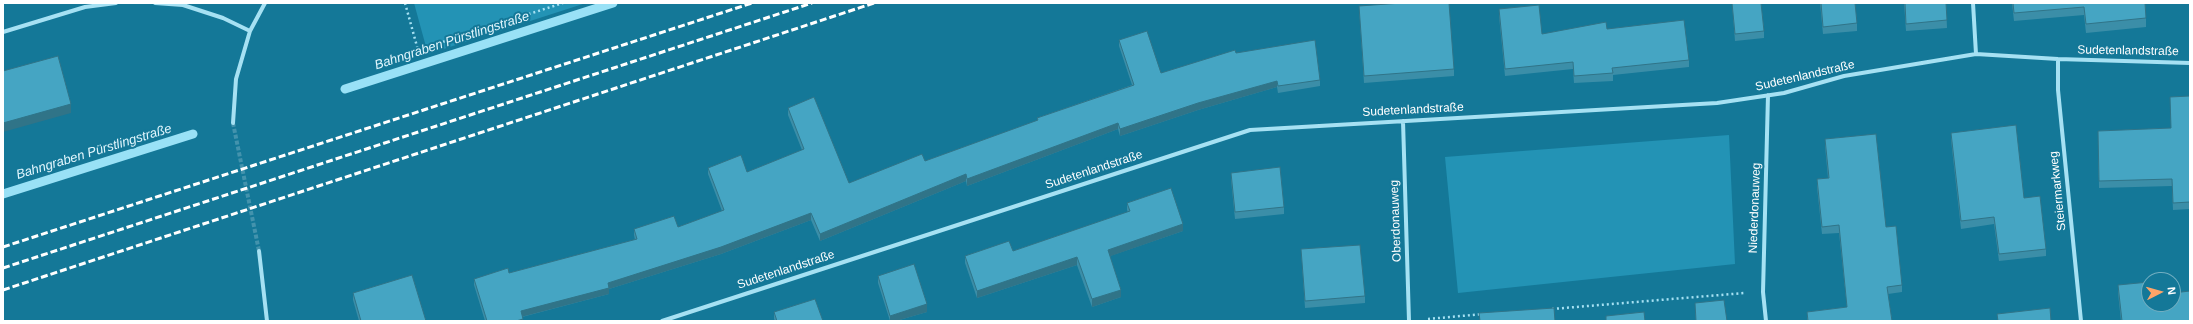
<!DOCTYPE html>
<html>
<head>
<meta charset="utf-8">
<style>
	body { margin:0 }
	#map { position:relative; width:2193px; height:324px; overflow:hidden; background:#147898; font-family:Arial,sans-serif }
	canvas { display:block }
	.frame { position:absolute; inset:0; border:4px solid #fff; pointer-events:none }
	.north { position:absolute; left:2141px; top:272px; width:40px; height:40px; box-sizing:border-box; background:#147898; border:1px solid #72aec1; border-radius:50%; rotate:84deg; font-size:11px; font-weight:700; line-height:16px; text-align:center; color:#fff }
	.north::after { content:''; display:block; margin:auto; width:14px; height:18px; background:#ffa468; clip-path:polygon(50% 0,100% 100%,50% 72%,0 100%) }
</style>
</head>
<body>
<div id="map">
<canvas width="2193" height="324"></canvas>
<div class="frame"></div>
<div class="north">N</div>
</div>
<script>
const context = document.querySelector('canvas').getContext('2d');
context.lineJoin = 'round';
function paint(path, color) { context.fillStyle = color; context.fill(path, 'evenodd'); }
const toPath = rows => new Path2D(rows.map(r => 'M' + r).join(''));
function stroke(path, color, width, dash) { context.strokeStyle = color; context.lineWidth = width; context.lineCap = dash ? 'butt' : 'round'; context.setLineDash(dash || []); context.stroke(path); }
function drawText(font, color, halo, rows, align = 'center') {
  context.font = font + ' Arial,sans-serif'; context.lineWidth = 4; context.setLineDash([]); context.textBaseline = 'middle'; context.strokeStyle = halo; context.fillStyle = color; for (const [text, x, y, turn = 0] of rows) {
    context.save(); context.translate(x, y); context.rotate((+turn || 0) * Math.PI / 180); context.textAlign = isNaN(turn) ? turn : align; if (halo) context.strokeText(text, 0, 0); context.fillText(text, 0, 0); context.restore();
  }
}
paint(toPath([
	[414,3,586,3,428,54],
	[1729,135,1735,264,1458,293,1445,157]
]), '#2393b5');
stroke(toPath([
	[345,89,613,3],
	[3,194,193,134]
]), '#99e1f6', 9);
stroke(toPath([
	[233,123,259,251]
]), '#4393ad', 4, [4, 2]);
stroke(toPath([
	[405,3,418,50,563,3],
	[1552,309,1744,293],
	[1428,319,1483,314]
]), '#a6e1f3', 2.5, [2, 3]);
stroke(toPath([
	[155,3,183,5,223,18,250,31],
	[1973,3,1976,54],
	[3,32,85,7,116,3],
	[2058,59,2058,90,2081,321],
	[1403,121,1409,321],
	[233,123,236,79,250,31,265,3],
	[259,251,267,321],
	[662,321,1250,130,1717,103,1784,93,1844,76,1976,54,2058,59,2190,63],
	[1766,321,1763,292,1768,95]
]), '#a6e1f3', 4);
stroke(toPath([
	[3,247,752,3],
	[3,268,812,3],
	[3,290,874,3]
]), '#fff', 3, [7, 3]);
paint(toPath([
	[1732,3,1761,3,1764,31,1764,38,1735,41],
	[1820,3,1855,3,1857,23,1857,31,1823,34],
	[1904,3,1946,3,1947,28,1906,31],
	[2012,3,2145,3,2146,18,2146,27,2086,33,2084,15,2014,21],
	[1359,6,1454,69,1454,76,1364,83],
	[1499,9,1542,34,1607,29,1689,60,1689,67,1613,75,1613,81,1574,83,1573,69,1505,76,1499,16],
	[1119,40,1161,73,1236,53,1320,80,1320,86,1278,93,1277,87,1198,110,1120,136,1118,129,967,186,966,181,820,241,811,220,721,254,609,289,609,294,522,317,523,321,485,321,474,285,474,279,509,273,635,240,634,235,634,229,678,227,722,211,708,174,708,168,747,172,802,150,788,115,788,108,849,183,925,161,1037,121,1037,118,1132,85,1119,46],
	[2190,96,2190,209,2173,210,2172,186,2099,188,2098,131,2171,128],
	[1951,133,2024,198,2046,249,2046,256,1999,261,1994,224,1961,229,1951,140],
	[1825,139,1886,227,1902,285,1902,292,1888,294,1892,321,1807,321,1807,312,1847,307,1839,233,1822,234,1817,187,1817,179,1828,178,1825,146],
	[1231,173,1284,207,1284,214,1235,219,1231,180],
	[1127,203,1183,231,1110,256,1121,297,1092,307,1077,265,977,298,965,263,965,256,1013,251,1128,212,1127,210],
	[1301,249,1365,296,1365,303,1305,308],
	[878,276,927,312,896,321,890,321,878,283],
	[2118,285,2149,304,2190,321,2121,321,2118,293],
	[353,293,426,321,359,321,353,300],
	[1695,303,1727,321,1696,321],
	[774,312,823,321,775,321,774,319]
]), '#3b8ea8');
paint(toPath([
	[1277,81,1277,87,1198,110,1120,136,1120,129,1198,103],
	[71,104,71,113,3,132,3,123],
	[1118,123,1118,129,967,186,967,179],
	[966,174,966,181,820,241,820,234],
	[811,213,811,220,721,254,609,289,609,294,521,317,521,311,608,283],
	[1183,224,1183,231,1108,257,1108,250],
	[1077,257,1077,265,977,298,977,291],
	[1121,290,1121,297,1092,307,1092,299],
	[927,304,927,312,896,321,890,321,890,316],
	[523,319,523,321,516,321]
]), '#307488');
const building = toPath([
	[1402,3,1449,3,1454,69,1364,76,1359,6,1402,3],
	[1732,3,1761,3,1764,31,1735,34,1732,3],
	[1821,3,1855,3,1857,23,1823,27,1821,3],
	[1905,3,1946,3,1947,20,1906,24,1905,3],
	[2013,3,2145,3,2146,18,2086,24,2084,7,2014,13,2013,3],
	[1539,5,1542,34,1606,22,1607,29,1684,20,1689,60,1612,68,1613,73,1574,76,1573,62,1505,69,1499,9,1539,5],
	[1147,31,1161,73,1235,50,1236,53,1315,40,1320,80,1278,86,1277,81,1198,103,1120,129,1118,123,967,179,966,174,820,234,811,213,721,247,608,283,609,288,521,311,523,319,516,321,487,321,474,279,508,268,509,273,637,239,634,229,674,216,678,227,724,210,708,168,741,155,747,172,804,149,788,108,814,97,849,183,922,154,925,161,1038,120,1037,118,1134,85,1119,40,1147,31],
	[58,56,71,104,3,123,3,71,58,56],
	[2190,96,2190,202,2173,203,2172,179,2099,181,2098,131,2171,128,2170,97,2190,96],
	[2016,125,2024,198,2040,196,2046,249,1999,254,1994,217,1961,221,1951,133,2016,125],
	[1876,134,1886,227,1896,226,1902,285,1887,287,1892,321,1808,321,1807,312,1847,307,1839,225,1822,227,1817,179,1829,178,1825,139,1876,134],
	[1280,167,1284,207,1235,212,1231,173,1280,167],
	[1171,188,1183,224,1108,250,1121,290,1092,299,1077,257,977,291,965,256,1009,241,1013,251,1130,211,1127,203,1171,188],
	[1360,245,1365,296,1305,301,1301,249,1360,245],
	[914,264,927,304,890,316,878,276,914,264],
	[412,275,426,321,361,321,353,293,412,275],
	[2149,282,2149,304,2173,304,2173,293,2190,291,2190,321,2122,321,2118,285,2149,282],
	[815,299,823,321,777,321,774,312,815,299],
	[1724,300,1727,321,1696,321,1695,303,1724,300],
	[1554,308,1555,321,1480,321,1479,313,1554,308],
	[2050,308,2051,321,1998,321,1997,314,2050,308],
	[1644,312,1645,321,1606,321,1606,316,1644,312]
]);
paint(building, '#45a5c3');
stroke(building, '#307488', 1);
drawText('12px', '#fff', '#147898', [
	["Sudetenlandstraße",2128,51,1],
	["Sudetenlandstraße",1805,76,-13],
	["Sudetenlandstraße",1413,110,-3],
	["Sudetenlandstraße",1094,170,-18],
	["Steiermarkweg",2058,191,-96],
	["Niederdonauweg",1755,208,-88],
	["Oberdonauweg",1396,221,-92],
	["Sudetenlandstraße",786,270,-18]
]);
drawText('italic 13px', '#e1f6fd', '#147898', [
	["Bahngraben Pürstlingstraße",452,41,-18],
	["Bahngraben Pürstlingstraße",94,152,-17]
]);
</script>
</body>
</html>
